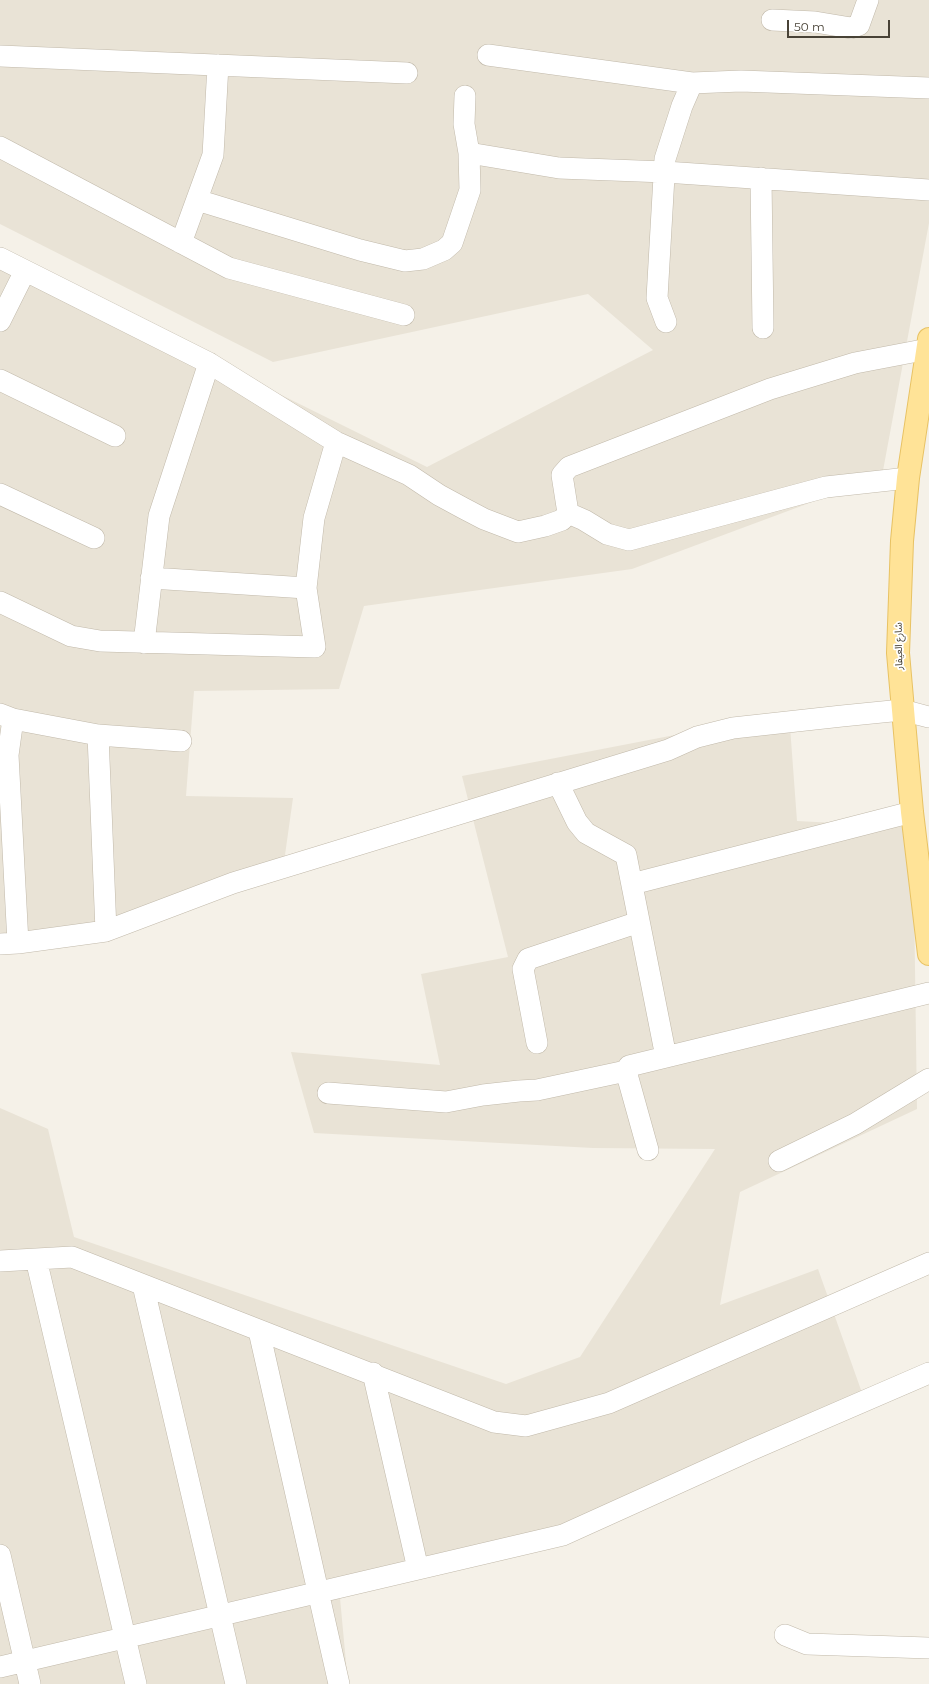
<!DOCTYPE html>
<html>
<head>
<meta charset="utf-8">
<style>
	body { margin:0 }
	#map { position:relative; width:929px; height:1684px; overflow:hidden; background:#f5f1e8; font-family:Montserrat,sans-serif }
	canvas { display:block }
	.scale { position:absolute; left:787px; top:20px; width:103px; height:18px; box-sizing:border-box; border:2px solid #484236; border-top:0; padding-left:5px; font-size:12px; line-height:14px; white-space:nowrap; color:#484236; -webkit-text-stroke:3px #fff; paint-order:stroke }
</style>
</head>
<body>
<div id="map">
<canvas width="929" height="1684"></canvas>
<div class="scale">50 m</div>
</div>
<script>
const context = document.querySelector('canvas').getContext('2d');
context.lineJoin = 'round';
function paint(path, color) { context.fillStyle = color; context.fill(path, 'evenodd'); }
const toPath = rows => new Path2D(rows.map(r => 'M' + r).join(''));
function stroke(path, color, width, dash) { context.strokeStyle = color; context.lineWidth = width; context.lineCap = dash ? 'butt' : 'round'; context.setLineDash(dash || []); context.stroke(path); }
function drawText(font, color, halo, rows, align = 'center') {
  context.font = font + ' Montserrat,"Noto Sans Arabic",sans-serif'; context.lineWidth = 3.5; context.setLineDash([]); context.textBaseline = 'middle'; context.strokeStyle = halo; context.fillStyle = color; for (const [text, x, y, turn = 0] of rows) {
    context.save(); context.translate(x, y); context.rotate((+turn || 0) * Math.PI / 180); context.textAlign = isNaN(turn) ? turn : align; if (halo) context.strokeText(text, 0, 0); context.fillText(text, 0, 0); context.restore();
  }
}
paint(toPath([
	[0,0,929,0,929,223,882,476,632,569,364,606,339,689,194,691,186,796,293,798,284,862,127,933,0,936,0,256,427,467,653,350,588,294,273,362,0,224],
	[789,713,797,821,913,827,917,1109,740,1192,720,1305,818,1269,866,1404,545,1548,340,1598,348,1684,0,1684,0,1108,48,1129,74,1237,506,1384,580,1357,715,1149,593,1148,314,1133,291,1052,440,1065,421,974,508,957,462,776]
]), '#e9e3d6');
const minor = toPath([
	[772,20,815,22,851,28,859,25,868,0],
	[488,55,692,83,741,81,929,88],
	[0,56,407,73],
	[0,147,229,268,404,315],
	[469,153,559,168,665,172,929,190],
	[761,178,763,328],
	[197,200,360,250,405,261,423,259,444,250,452,243,470,190,469,153,464,124,465,96],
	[181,243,213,155,218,65],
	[0,258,209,363,336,442,409,475,439,495,463,508,484,519,518,532,545,526,562,520,568,513,562,475,569,467,770,389,855,363,928,349],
	[0,321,25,271],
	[666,322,657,298,665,159,682,106,692,83],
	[0,380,115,436],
	[0,494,94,538],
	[568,513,584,520,607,534,629,540,826,487,908,478],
	[151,578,306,588],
	[0,602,71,636,100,641,315,647,306,588,314,518,336,442],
	[144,643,159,516,209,363],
	[0,714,13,719,98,735,181,741],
	[13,719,8,755,18,943],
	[98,735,106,931],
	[558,783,577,822,586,833,626,855,666,1057],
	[632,884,912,812],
	[0,944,18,943,106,931,233,883,668,750,697,737,733,728,842,716,902,710,929,717],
	[537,1043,523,969,528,959,639,922],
	[328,1093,446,1102,483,1095,519,1091,537,1090,626,1071],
	[648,1150,626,1071,629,1066,929,993],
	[779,1161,855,1124,929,1079],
	[36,1259,136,1684],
	[0,1261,72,1257,494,1422,526,1426,609,1403,929,1263],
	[143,1285,236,1684],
	[259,1331,339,1684],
	[373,1373,418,1569],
	[0,1555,30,1684],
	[785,1635,807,1644,929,1648],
	[0,1667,563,1535,751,1450,929,1373]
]);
const major = toPath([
	[929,339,908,478,902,541,898,653,912,812,929,954]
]);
stroke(minor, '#c1b9aa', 22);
stroke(major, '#e8c263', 24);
stroke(minor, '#fff', 21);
stroke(major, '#ffe397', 22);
drawText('10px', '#484236', '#fff', [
	["شارع العيفار",899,646,-91]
]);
</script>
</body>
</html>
